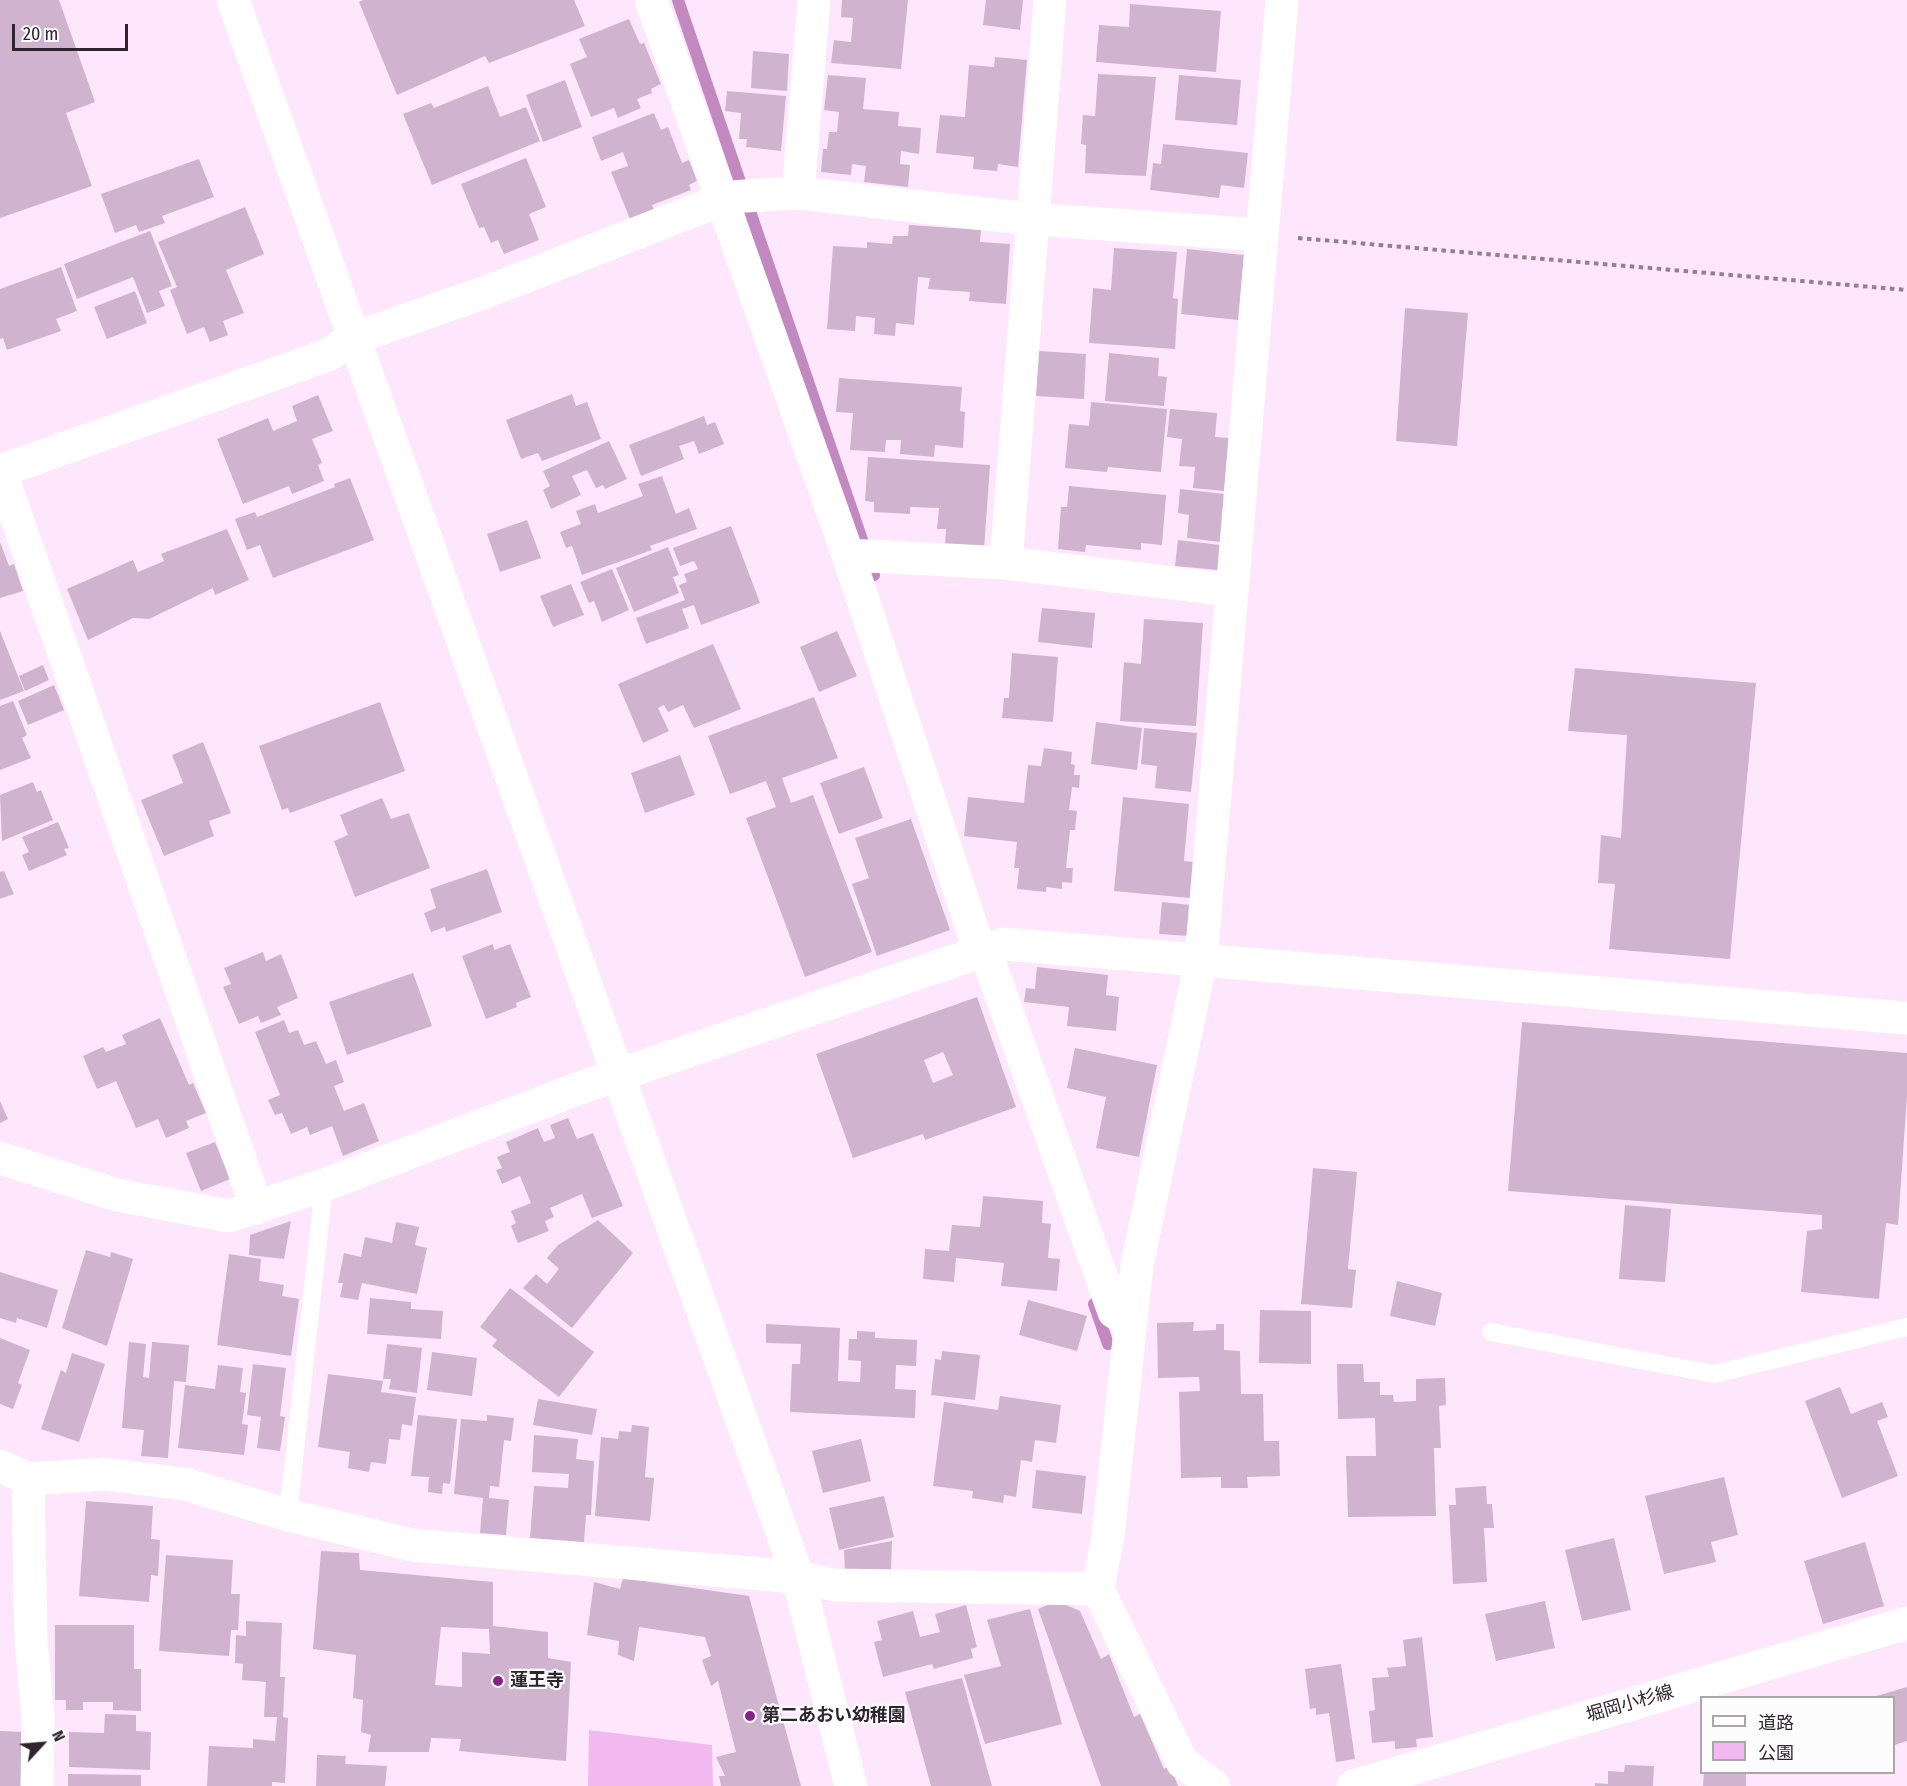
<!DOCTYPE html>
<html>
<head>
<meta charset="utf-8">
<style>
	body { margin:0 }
	#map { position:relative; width:1907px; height:1786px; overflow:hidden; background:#fee6fc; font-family:"Fira Sans Condensed","Noto Sans JP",sans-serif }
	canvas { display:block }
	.legend { position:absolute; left:1700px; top:1696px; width:195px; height:78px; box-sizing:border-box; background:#fcfcfc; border:2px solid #aaa6aa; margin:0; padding:8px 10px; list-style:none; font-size:18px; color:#2f252f }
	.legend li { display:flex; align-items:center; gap:12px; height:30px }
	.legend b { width:30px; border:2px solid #aaa6aa }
	.north { position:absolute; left:12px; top:1714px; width:60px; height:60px; -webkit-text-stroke:4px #fcfcfc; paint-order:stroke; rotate:64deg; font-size:16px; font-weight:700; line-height:24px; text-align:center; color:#2f252f }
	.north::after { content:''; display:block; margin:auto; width:21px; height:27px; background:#2f252f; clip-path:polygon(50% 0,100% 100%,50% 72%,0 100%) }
	.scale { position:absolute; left:12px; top:24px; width:116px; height:27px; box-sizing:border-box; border:3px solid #2f252f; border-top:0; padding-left:8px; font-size:18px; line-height:21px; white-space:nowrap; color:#2f252f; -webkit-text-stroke:4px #fcfcfc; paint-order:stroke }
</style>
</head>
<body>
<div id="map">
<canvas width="1907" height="1786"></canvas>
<ul class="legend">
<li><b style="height:8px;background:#fff"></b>道路</li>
<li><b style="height:16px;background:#f2b9f0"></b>公園</li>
</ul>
<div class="north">N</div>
<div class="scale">20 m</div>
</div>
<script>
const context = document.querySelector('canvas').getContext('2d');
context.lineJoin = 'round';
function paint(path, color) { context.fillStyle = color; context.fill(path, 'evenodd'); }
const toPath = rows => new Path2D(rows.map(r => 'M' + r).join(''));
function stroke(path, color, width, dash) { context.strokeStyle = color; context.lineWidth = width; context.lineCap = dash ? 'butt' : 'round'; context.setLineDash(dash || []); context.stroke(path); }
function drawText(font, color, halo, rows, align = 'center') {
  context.font = font + ' "Fira Sans Condensed","Noto Sans JP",sans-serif'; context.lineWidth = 4.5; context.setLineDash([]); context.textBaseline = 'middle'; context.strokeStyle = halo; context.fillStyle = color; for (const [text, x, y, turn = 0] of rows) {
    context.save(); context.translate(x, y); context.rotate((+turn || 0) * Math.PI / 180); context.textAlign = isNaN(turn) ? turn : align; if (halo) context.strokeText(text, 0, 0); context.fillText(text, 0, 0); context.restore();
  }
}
paint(toPath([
	[589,1730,712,1745,713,1786,588,1786]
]), '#f2b9f0');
stroke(toPath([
	[678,0,874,575],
	[1094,1304,1108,1344]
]), '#c189bf', 12);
paint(toPath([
	[0,0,59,0,95,102,66,113,92,186,0,218],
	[363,0,574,0,585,26,489,63,485,56,397,95,359,2],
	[842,0,908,0,901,69,831,63,834,40,851,42,853,18,841,17],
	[986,0,1023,0,1020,30,983,25],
	[1130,4,1221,11,1216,72,1096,62,1099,25,1129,27],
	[629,19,640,44,644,43,661,84,651,89,652,93,637,99,641,108,618,118,614,108,591,117,570,64,587,57,579,39],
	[753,51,789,54,787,91,751,88],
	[995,57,1027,60,1018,167,998,164,997,171,973,169,974,157,936,153,940,115,965,117,969,65,994,67],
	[1098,74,1156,77,1146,176,1085,173,1086,145,1081,144,1083,115,1095,116],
	[828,75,866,78,863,109,899,112,898,126,921,128,919,154,901,151,900,164,910,165,908,187,864,182,866,166,852,164,851,175,821,172,823,149,827,149,829,132,837,132,839,112,824,110],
	[1179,75,1241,80,1237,125,1175,120],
	[565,80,582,127,543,142,526,95],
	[488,86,500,117,526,107,540,141,432,185,403,114,431,103,434,108],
	[727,91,786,96,781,151,746,147,747,139,739,139,741,113,725,111],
	[654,113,661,130,668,127,682,163,689,160,697,181,689,185,691,190,652,205,654,210,630,219,611,172,628,166,623,152,601,161,592,137],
	[1163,144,1248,153,1244,188,1221,185,1219,198,1150,190,1153,163,1161,164],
	[526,158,546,207,529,214,539,240,504,254,498,240,491,243,484,227,479,228,461,184],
	[199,159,214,197,162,216,165,223,139,232,136,225,115,233,101,194],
	[245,207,264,254,226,270,244,313,223,321,228,335,210,342,204,327,187,334,170,290,177,287,158,242],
	[909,225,981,230,980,242,1010,244,1006,304,969,301,970,292,928,289,930,278,918,277,914,325,896,323,895,336,874,334,875,318,856,316,855,331,827,329,833,246,867,248,867,242,892,244,893,236,908,236],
	[150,231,172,286,159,291,165,306,147,313,133,277,77,299,64,264],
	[1114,248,1177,252,1173,298,1178,299,1175,349,1089,343,1093,288,1111,290],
	[1187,249,1244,255,1238,320,1181,314],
	[61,267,77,311,56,319,61,331,7,350,3,338,0,339,0,289],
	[135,291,147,323,107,339,94,307],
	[1405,308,1468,313,1457,446,1396,441],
	[1039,351,1086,354,1084,399,1036,396],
	[1109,353,1159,358,1158,376,1167,377,1164,406,1105,401],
	[839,378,962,387,960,411,965,412,963,448,935,445,934,457,900,454,901,440,886,440,885,452,850,450,853,413,836,412],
	[572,394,576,406,587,402,601,439,542,461,538,453,521,459,506,420],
	[318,395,333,431,312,439,322,463,318,465,324,481,292,494,289,486,243,504,217,439,268,418,273,431,297,421,292,406],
	[1091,402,1167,409,1161,472,1108,467,1107,472,1065,468,1069,424,1089,426],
	[1170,409,1217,413,1215,437,1229,438,1224,491,1193,488,1195,467,1179,466,1182,439,1167,437],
	[704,416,707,425,715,422,724,444,699,454,694,441,679,446,684,459,641,476,629,445],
	[609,441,627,479,605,489,603,485,596,488,587,470,572,476,581,495,551,509,543,490,550,486,543,471],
	[868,457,990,465,984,549,945,546,946,529,937,529,939,508,910,507,910,514,874,512,874,502,865,501],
	[662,476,676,514,689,508,697,529,650,546,652,550,582,575,572,546,566,548,560,532,581,524,576,511,595,504,598,513,643,496,638,484],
	[350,478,374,540,273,578,260,545,247,550,235,519,255,512,257,517,335,487,334,484],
	[1069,486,1166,495,1162,545,1141,543,1141,550,1086,545,1085,552,1058,549,1061,507,1067,507],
	[1180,489,1225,494,1220,542,1187,538,1189,515,1178,513],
	[527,520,541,558,500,572,487,534],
	[731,526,760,603,701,625,694,605,682,609,689,628,646,644,636,618,685,600,679,585,687,582,684,574,698,569,694,561,680,566,673,548],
	[227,529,249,580,215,595,213,588,149,619,133,618,88,640,67,589,133,560,138,572,164,561,161,554],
	[1178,540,1220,545,1218,570,1175,566],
	[0,542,9,566,14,564,23,591,0,598],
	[668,547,679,575,673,577,679,593,634,612,616,568],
	[612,569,629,610,602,622,594,601,589,603,580,582],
	[571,584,584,615,553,627,540,596],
	[1042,608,1095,613,1092,648,1038,642],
	[1144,619,1203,623,1196,726,1120,721,1124,662,1141,664],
	[0,631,24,691,0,700],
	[837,631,857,676,819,692,800,647],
	[713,644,741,709,694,728,683,705,668,712,664,705,658,708,669,731,643,743,618,684],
	[1012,653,1058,657,1053,722,1002,718,1004,698,1009,698],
	[43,665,49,680,25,691,19,676],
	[1575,668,1756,683,1730,959,1609,949,1615,884,1598,883,1601,835,1621,838,1627,735,1568,731],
	[54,685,64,710,28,725,18,701],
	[814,697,838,758,782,778,791,803,813,795,872,952,805,977,746,818,776,807,766,781,730,794,708,736],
	[13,701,27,735,22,738,31,758,0,770,0,706],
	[380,702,405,771,290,813,288,808,282,810,259,746],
	[1096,722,1142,728,1137,770,1091,764],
	[1144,728,1197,733,1191,792,1155,788,1157,766,1141,764],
	[203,742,231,813,209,821,214,836,164,856,141,800,183,783,172,755],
	[1044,748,1072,752,1071,764,1075,765,1074,775,1080,775,1079,788,1072,787,1069,810,1077,811,1075,830,1070,830,1066,868,1073,868,1072,883,1062,882,1062,889,1046,887,1046,892,1017,889,1019,868,1014,868,1017,842,964,836,968,797,1024,803,1028,765,1041,766],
	[680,755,695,795,645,813,631,773],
	[864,767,883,818,839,834,820,783],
	[33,782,37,792,41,790,53,820,2,841,0,795],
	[1123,797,1189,804,1184,861,1194,862,1190,898,1114,891],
	[382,798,391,819,409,813,430,868,355,897,334,841,348,835,340,815],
	[911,819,950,930,877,956,852,884,869,878,855,838],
	[58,822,69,848,64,849,67,855,29,871,22,855,29,852,22,837],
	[487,869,502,912,446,932,445,927,431,932,424,913,436,908,430,889],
	[4,871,14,894,0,899,0,872],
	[1162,902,1191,905,1189,936,1159,934],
	[493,944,494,950,510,944,531,997,516,1003,517,1007,486,1019,462,956],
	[263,952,266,961,281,954,298,998,277,1007,281,1015,261,1023,258,1016,239,1024,223,987,231,984,224,968],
	[1037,967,1108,975,1106,995,1119,997,1116,1031,1067,1026,1069,1007,1024,1002,1026,988,1035,989],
	[413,973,432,1026,347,1055,329,1002],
	[977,997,1016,1107,925,1140,923,1134,853,1158,816,1054],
	[943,1052,953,1075,933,1083,924,1060],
	[160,1018,189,1085,193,1083,206,1113,186,1121,189,1128,166,1138,158,1119,136,1128,116,1081,97,1089,83,1056,103,1047,106,1052,126,1044,122,1035],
	[284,1020,289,1033,298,1030,304,1045,316,1041,326,1064,336,1060,344,1082,334,1086,344,1111,364,1103,379,1141,343,1156,332,1126,310,1135,307,1127,291,1134,282,1113,275,1115,268,1100,280,1095,255,1032],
	[1522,1022,1907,1053,1907,1096,1898,1225,1886,1223,1879,1299,1801,1292,1807,1231,1822,1229,1822,1215,1508,1191],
	[1075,1048,1157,1065,1139,1157,1096,1148,1106,1097,1067,1088],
	[0,1101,8,1119,0,1123],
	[568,1118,577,1139,593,1133,623,1206,592,1218,582,1194,550,1208,554,1217,545,1221,549,1231,518,1243,511,1226,516,1223,511,1211,531,1203,520,1176,502,1184,496,1170,502,1168,497,1157,510,1152,506,1142,538,1128,544,1142,555,1138,550,1125],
	[215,1142,230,1179,201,1191,186,1153],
	[1313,1168,1357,1172,1348,1269,1356,1270,1352,1308,1301,1304],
	[983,1196,1043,1201,1042,1223,1051,1224,1048,1258,1060,1259,1057,1291,1001,1286,1004,1263,956,1258,954,1282,923,1279,925,1249,949,1251,952,1225,980,1227],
	[1625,1205,1671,1209,1665,1282,1619,1279],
	[598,1220,633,1253,572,1328,523,1288,536,1274,547,1284,559,1269,547,1258,558,1245],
	[291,1221,284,1259,249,1255,250,1235],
	[396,1222,419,1227,415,1245,427,1248,417,1294,362,1283,358,1300,340,1297,343,1283,338,1283,344,1253,361,1257,365,1237,392,1243],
	[86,1250,110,1257,111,1252,133,1259,107,1346,62,1328],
	[229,1254,261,1259,259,1281,284,1285,282,1296,299,1299,291,1356,217,1345],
	[0,1272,58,1290,47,1328,17,1318,16,1323,0,1318],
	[1397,1281,1442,1293,1435,1326,1390,1316],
	[510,1288,594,1352,559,1397,492,1346,497,1340,480,1327],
	[370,1298,411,1302,411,1309,443,1311,441,1339,367,1334],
	[1028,1300,1087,1316,1077,1351,1019,1335],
	[1260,1310,1311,1311,1311,1364,1259,1363],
	[1194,1322,1193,1331,1216,1330,1216,1324,1224,1324,1224,1350,1240,1351,1241,1394,1263,1394,1264,1441,1279,1441,1280,1476,1247,1477,1248,1488,1221,1488,1221,1477,1181,1478,1179,1392,1200,1391,1199,1377,1158,1378,1157,1323],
	[766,1324,840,1328,838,1381,860,1382,861,1361,848,1360,849,1339,857,1339,857,1331,875,1332,875,1338,917,1340,916,1366,896,1365,895,1389,916,1390,915,1418,790,1412,792,1364,800,1364,801,1344,766,1343],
	[0,1338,30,1350,18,1383,22,1385,13,1409,0,1404],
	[129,1342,146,1344,143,1377,149,1378,152,1342,189,1345,186,1382,174,1381,168,1458,141,1456,144,1430,122,1428],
	[387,1344,422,1348,417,1393,389,1389,391,1379,383,1379],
	[942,1351,980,1355,975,1400,931,1395,935,1359,941,1360],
	[432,1352,477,1358,472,1396,427,1390],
	[72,1353,105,1364,79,1442,41,1429,61,1370,66,1373],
	[253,1364,286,1368,280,1416,285,1417,280,1451,257,1448,261,1417,247,1415],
	[1337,1364,1363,1364,1364,1382,1380,1382,1380,1395,1393,1395,1394,1402,1416,1401,1416,1379,1445,1378,1446,1405,1439,1406,1441,1448,1434,1448,1436,1516,1348,1517,1346,1456,1376,1456,1375,1418,1338,1419],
	[218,1365,243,1368,240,1392,246,1393,242,1424,248,1425,244,1455,178,1448,185,1385,215,1389],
	[328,1374,383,1381,381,1392,416,1397,412,1426,402,1424,400,1440,389,1439,386,1464,371,1462,369,1472,348,1468,350,1452,318,1447],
	[1840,1387,1851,1414,1882,1402,1888,1417,1877,1421,1898,1476,1842,1498,1805,1401],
	[1000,1396,1061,1405,1056,1443,1035,1440,1032,1462,1021,1460,1016,1497,1004,1495,1003,1503,972,1498,973,1491,933,1486,944,1402,998,1410],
	[538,1399,597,1409,592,1435,533,1425],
	[418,1415,457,1419,450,1484,443,1483,442,1494,428,1492,429,1477,411,1476],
	[487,1415,514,1418,511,1441,504,1440,499,1487,490,1486,489,1498,509,1500,506,1535,480,1533,483,1498,454,1494,461,1419,487,1421],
	[632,1425,649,1427,645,1477,654,1478,650,1521,595,1516,601,1437,618,1439,619,1431,631,1432],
	[534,1435,578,1439,576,1459,594,1461,591,1515,586,1515,584,1542,530,1538,534,1486,568,1488,569,1474,532,1472],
	[861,1439,871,1481,823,1493,812,1451],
	[1036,1470,1086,1476,1082,1514,1032,1508],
	[1724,1477,1738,1535,1711,1542,1716,1562,1664,1574,1645,1496],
	[1486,1486,1487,1504,1492,1504,1494,1528,1484,1528,1487,1582,1453,1584,1449,1505,1456,1505,1455,1488],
	[884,1496,894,1537,839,1550,829,1508],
	[86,1501,153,1506,151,1539,160,1540,158,1576,151,1575,149,1602,79,1596],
	[1614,1538,1631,1610,1582,1621,1565,1550],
	[892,1541,891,1570,845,1571,844,1550],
	[1865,1542,1884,1606,1823,1624,1804,1561],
	[321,1551,359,1553,360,1570,493,1582,493,1626,548,1632,548,1658,571,1662,566,1761,459,1751,461,1739,431,1738,429,1752,368,1752,371,1735,361,1732,363,1700,353,1698,356,1655,313,1649],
	[441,1627,489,1629,490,1654,462,1652,462,1687,435,1685],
	[166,1555,233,1560,231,1594,240,1594,238,1630,231,1630,229,1656,159,1651],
	[623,1578,749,1596,801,1786,721,1786,719,1776,725,1776,716,1757,736,1752,718,1681,711,1686,702,1660,711,1656,705,1637,639,1627,634,1661,618,1655,619,1641,587,1635,594,1582,620,1589],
	[1057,1601,1080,1611,1101,1659,1109,1654,1134,1717,1140,1714,1164,1769,1170,1765,1178,1786,1101,1786,1038,1609],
	[1545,1601,1555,1648,1496,1661,1485,1614],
	[966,1605,977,1647,971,1649,973,1658,934,1669,932,1664,883,1677,874,1642,882,1640,877,1621,913,1611,920,1637,940,1632,935,1614],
	[1030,1609,1062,1724,985,1744,964,1675,1001,1666,987,1620],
	[246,1621,282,1623,280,1677,285,1677,283,1717,288,1718,285,1783,272,1782,272,1786,207,1786,209,1746,253,1748,253,1739,275,1741,277,1717,264,1717,266,1682,242,1680,243,1664,235,1663,236,1635,246,1636],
	[55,1625,134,1625,134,1669,141,1669,141,1711,113,1710,113,1702,83,1702,83,1710,66,1710,66,1700,55,1700],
	[1422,1637,1433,1737,1416,1739,1417,1747,1395,1749,1395,1741,1372,1743,1369,1711,1375,1710,1372,1678,1389,1677,1387,1668,1406,1666,1403,1640],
	[1341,1664,1355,1759,1336,1762,1329,1713,1316,1715,1316,1708,1310,1709,1305,1669],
	[962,1678,992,1786,931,1786,905,1692],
	[1907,1687,1907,1741,1894,1745,1894,1698,1873,1697],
	[105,1714,136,1715,136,1731,151,1732,150,1770,69,1767,69,1732,104,1733],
	[0,1731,23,1732,22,1786,0,1786],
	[317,1755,346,1756,345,1764,387,1766,385,1786,316,1786],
	[1625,1765,1654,1766,1653,1786,1595,1786,1595,1783,1608,1784,1608,1771,1624,1772],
	[1704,1772,1746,1772,1746,1786,1703,1786],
	[68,1774,141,1775,141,1786,68,1786]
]), '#d0b3cf');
stroke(toPath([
	[1298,238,1907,290]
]), '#918090', 4, [4.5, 4.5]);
stroke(toPath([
	[1491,1332,1714,1374,1907,1327],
	[288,1515,324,1185]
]), '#fff', 18);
stroke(toPath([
	[651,0,848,555,1006,563,1050,0],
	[798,193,814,0],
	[0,470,257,1208],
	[0,471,328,355,352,339,494,289,729,197,798,193,1031,219,1261,235],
	[848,555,980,952],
	[1006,563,1231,590],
	[985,950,1114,1312,1131,1323],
	[0,1158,117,1195,229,1216,324,1185,588,1085,1004,944,1907,1018],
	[0,1466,28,1479,105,1474,185,1484,288,1515,412,1545,798,1577,834,1585,1098,1589],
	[28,1479,31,1641,38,1717,37,1786],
	[1214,1786,1182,1762,1098,1589,1108,1535,1137,1265,1201,960,1282,0]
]), '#fff', 33);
stroke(toPath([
	[233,0,798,1577,851,1786],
	[1353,1786,1907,1623]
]), '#fff', 33);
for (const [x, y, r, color] of [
	[498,1681,6,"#872189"],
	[750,1716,6,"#872189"]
]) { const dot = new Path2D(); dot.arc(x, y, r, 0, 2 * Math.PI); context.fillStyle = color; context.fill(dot); stroke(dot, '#fcfcfc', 2); }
drawText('bold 18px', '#2f252f', '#fcfcfc', [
	["蓮王寺",510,1681],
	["第二あおい幼稚園",762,1716]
], 'left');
drawText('18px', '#2f252f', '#fcfcfc', [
	["堀岡小杉線",1630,1704,-16]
]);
</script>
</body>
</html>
